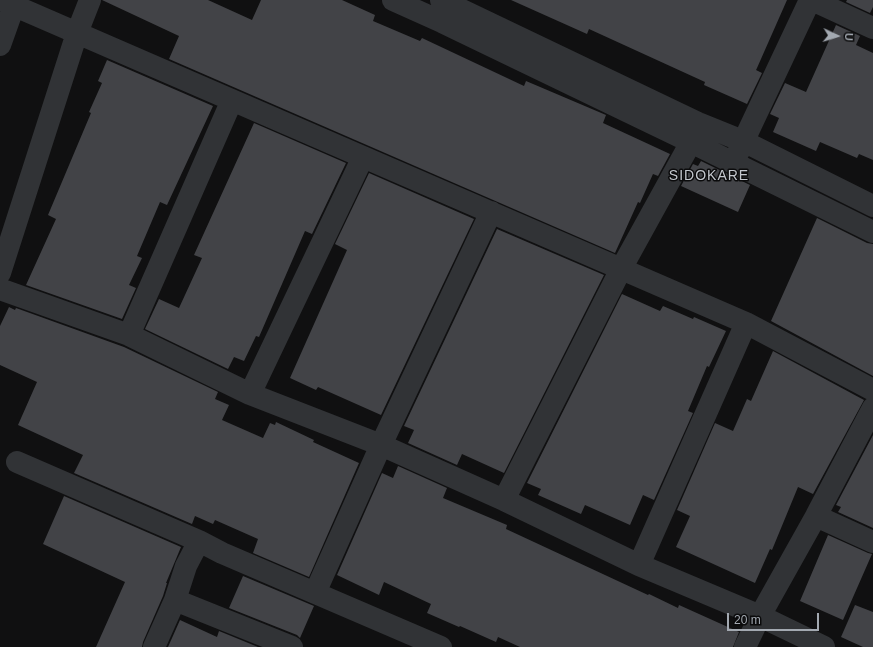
<!DOCTYPE html>
<html>
<head>
<meta charset="utf-8">
<style>
	body { margin:0 }
	#map { position:relative; width:873px; height:647px; overflow:hidden; background:#101011; font-family:Helvetica,sans-serif }
	canvas { display:block }
	.north { position:absolute; left:817px; top:16px; width:40px; height:40px; -webkit-text-stroke:3px #0b0b0c; paint-order:stroke; rotate:94deg; font-size:11px; font-weight:700; line-height:16px; text-align:center; color:#a3a9b1 }
	.north::after { content:''; display:block; margin:auto; width:14px; height:18px; background:#a3a9b1; clip-path:polygon(50% 0,100% 100%,50% 72%,0 100%) }
	.scale { position:absolute; left:727px; top:613px; width:92px; height:18px; box-sizing:border-box; border:2px solid #a3a9b1; border-top:0; padding-left:5px; font-size:12px; line-height:14px; white-space:nowrap; color:#a3a9b1; -webkit-text-stroke:3px #0b0b0c; paint-order:stroke }
</style>
</head>
<body>
<div id="map">
<canvas width="873" height="647"></canvas>
<div class="north">U</div>
<div class="scale">20 m</div>
</div>
<script>
const context = document.querySelector('canvas').getContext('2d');
context.lineJoin = 'round';
function paint(path, color) { context.fillStyle = color; context.fill(path, 'evenodd'); }
const toPath = rows => new Path2D(rows.map(r => 'M' + r).join(''));
function stroke(path, color, width, dash) { context.strokeStyle = color; context.lineWidth = width; context.lineCap = dash ? 'butt' : 'round'; context.setLineDash(dash || []); context.stroke(path); }
function drawText(font, color, halo, rows, align = 'center') {
  context.font = font + ' Helvetica,sans-serif'; context.lineWidth = 3; context.setLineDash([]); context.textBaseline = 'middle'; context.strokeStyle = halo; context.fillStyle = color; for (const [text, x, y, turn = 0] of rows) {
    context.save(); context.translate(x, y); context.rotate((+turn || 0) * Math.PI / 180); context.textAlign = isNaN(turn) ? turn : align; if (halo) context.strokeText(text, 0, 0); context.fillText(text, 0, 0); context.restore();
  }
}
paint(toPath([
	[102,0,208,0,252,20,261,0,342,0,375,15,373,21,420,41,422,38,524,86,526,81,606,115,603,123,670,154,658,176,653,174,640,203,638,202,615,253,169,59,179,36],
	[511,0,787,0,757,68,756,70,762,73,747,104,704,85,705,82,589,29,587,34],
	[847,0,873,0,873,7,870,13,846,2],
	[836,25,860,36,856,45,873,53,873,160,859,154,857,158,820,142,816,151,773,132,779,118,770,114,785,83,806,92],
	[107,60,213,106,167,205,160,202,137,256,142,258,129,285,136,288,122,319,26,285,56,219,48,215,91,113,89,112,102,83,98,81],
	[254,123,346,163,312,234,305,231,259,337,256,336,244,361,234,357,228,369,145,329,159,299,179,308,202,258,194,255],
	[701,161,750,185,738,212,681,186,693,164,698,166],
	[369,173,474,219,381,415,318,387,316,390,290,378,347,250,335,244],
	[817,218,867,243,873,244,873,376,771,321],
	[497,229,604,275,504,473,462,454,457,465,408,443,414,430,404,426],
	[622,294,660,311,663,306,693,319,694,317,726,331,709,367,707,366,688,411,693,413,654,500,643,495,630,525,585,505,581,514,538,495,541,489,527,483],
	[9,307,15,310,16,308,124,347,218,392,215,399,229,405,222,420,263,438,270,423,275,425,276,422,314,440,313,442,359,463,309,577,253,553,258,539,215,520,213,524,195,516,192,524,74,473,83,455,18,425,37,382,0,365,0,326],
	[773,351,864,400,813,494,798,487,772,550,770,549,755,583,676,547,690,516,677,510,715,423,733,431,747,399,751,401],
	[873,435,873,528,838,512,841,507,836,505],
	[398,466,447,488,443,498,507,525,506,529,648,595,649,594,678,608,679,605,739,632,733,647,520,647,498,637,496,642,460,626,459,627,427,613,431,604,384,582,379,595,337,575,382,473,393,478],
	[64,496,181,547,166,583,167,583,163,596,143,642,142,647,96,647,125,582,43,544],
	[828,535,868,553,872,554,843,620,800,601],
	[243,576,314,606,300,638,297,635,229,608],
	[855,605,873,612,873,647,863,647,841,637],
	[180,620,217,637,219,631,258,647,168,647]
]), '#424347');
stroke(toPath([
	[1,0,746,323,873,390],
	[393,0,442,22,691,142,873,232],
	[441,0,698,123,745,142,873,206],
	[812,0,873,28],
	[0,45,16,0],
	[737,155,810,0],
	[0,273,77,33,90,0],
	[0,289,129,335,250,394,381,445,504,500,639,565,760,616,824,647],
	[129,335,232,100],
	[250,394,363,157],
	[17,462,199,541],
	[504,500,621,269,691,142,696,128],
	[816,516,873,542],
	[639,565,746,323],
	[315,593,381,445,491,212],
	[175,600,292,647],
	[154,647,175,600,186,566,199,541,222,553,441,647],
	[745,647,760,616,816,516,873,408]
]), '#313336', 22);
context.letterSpacing = '1px';
drawText('14px', '#c3c7cd', '#0b0b0c', [
	["SIDOKARE",709,176]
]);
context.letterSpacing = '0px';
</script>
</body>
</html>
